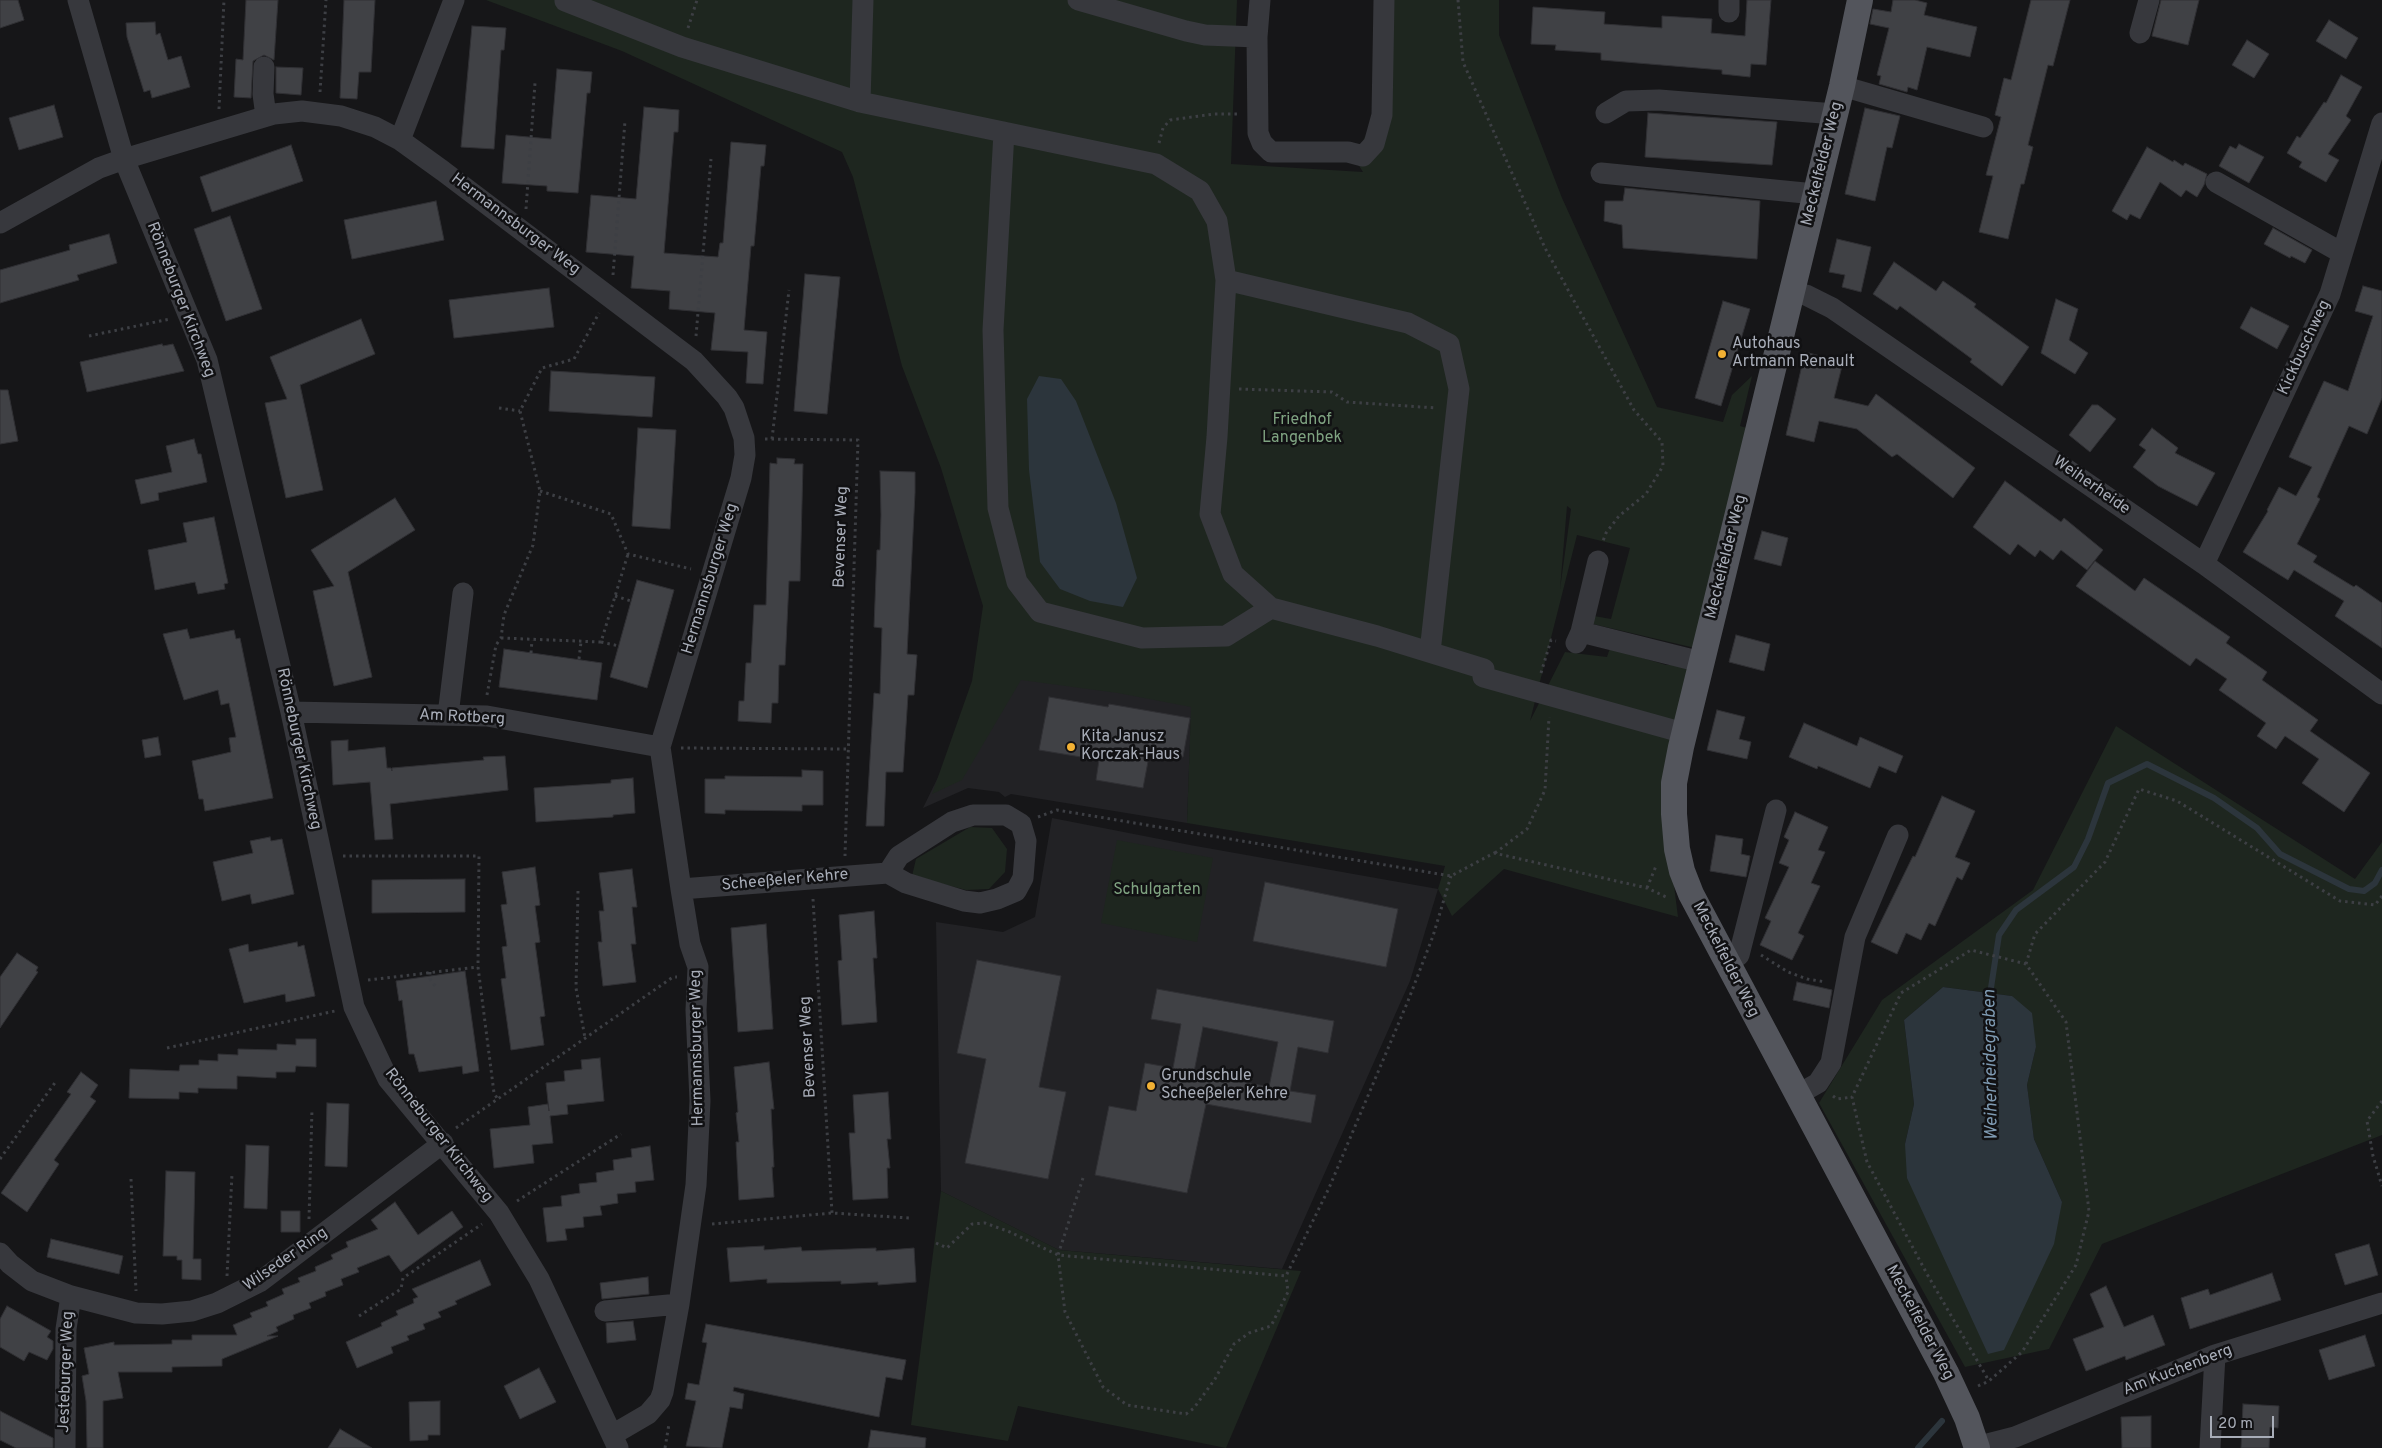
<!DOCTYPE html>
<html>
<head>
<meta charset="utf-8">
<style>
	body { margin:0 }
	#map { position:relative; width:2382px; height:1448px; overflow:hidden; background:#161618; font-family:Overpass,sans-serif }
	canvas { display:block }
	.scale { position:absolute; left:2210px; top:1416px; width:64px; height:22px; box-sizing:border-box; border:2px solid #a8adb8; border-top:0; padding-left:6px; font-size:15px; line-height:18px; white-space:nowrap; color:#a8adb8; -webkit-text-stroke:4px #111113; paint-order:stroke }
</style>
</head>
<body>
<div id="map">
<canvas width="2382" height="1448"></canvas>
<div class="scale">20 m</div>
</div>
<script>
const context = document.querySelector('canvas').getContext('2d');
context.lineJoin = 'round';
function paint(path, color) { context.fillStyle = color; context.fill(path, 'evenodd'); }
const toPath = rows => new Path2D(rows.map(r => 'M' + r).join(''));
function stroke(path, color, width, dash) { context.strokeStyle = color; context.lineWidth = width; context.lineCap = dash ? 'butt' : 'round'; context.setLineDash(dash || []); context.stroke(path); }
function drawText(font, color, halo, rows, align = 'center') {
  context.font = font + ' Overpass,sans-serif'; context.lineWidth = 5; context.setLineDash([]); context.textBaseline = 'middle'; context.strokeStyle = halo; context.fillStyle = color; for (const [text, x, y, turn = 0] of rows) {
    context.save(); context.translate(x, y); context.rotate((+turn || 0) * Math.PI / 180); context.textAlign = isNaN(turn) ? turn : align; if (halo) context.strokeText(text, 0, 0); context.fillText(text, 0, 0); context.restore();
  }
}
paint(toPath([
	[997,656,1192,691,1187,823,1011,794,1005,797,999,792,968,788,923,808],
	[1052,818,1190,845,1438,889,1410,981,1282,1269,1059,1250,941,1191,936,922,1003,932,1035,917]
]), '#222225');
paint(toPath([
	[486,0,1237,0,1231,164,1363,172,1354,158,1378,112,1389,0,1499,0,1499,35,1562,198,1657,407,1723,422,1732,395,1752,376,1740,426,1747,428,1695,648,1593,624,1594,616,1611,619,1630,548,1577,535,1530,721,1565,652,1607,657,1610,648,1666,665,1692,664,1671,862,1678,917,1504,869,1452,916,1438,889,1445,866,1187,823,1191,707,1118,693,1021,680,962,780,932,794,972,681,983,606,941,468,902,366,853,177,842,152,622,51],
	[1567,506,1571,509,1560,589],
	[2116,726,2355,879,2382,842,2382,1135,2102,1244,2049,1349,1965,1367,1819,1103,1882,1000,2033,890],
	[1943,987,2012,996,2036,1047,2027,1085,2034,1139,2062,1202,1905,1144,1914,1104,1904,1020],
	[970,827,992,828,1007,849,1005,872,989,889,966,890,912,876,916,859],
	[1117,840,1213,858,1197,942,1101,923],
	[941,1191,1059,1250,1301,1271,1226,1448,1018,1406,1008,1441,911,1425]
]), '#1e261f');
paint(toPath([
	[1039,376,1061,379,1076,401,1116,503,1137,578,1123,607,1090,601,1060,589,1040,562,1029,470,1027,399],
	[1943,987,2012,996,2032,1013,2036,1047,2027,1085,2034,1139,2062,1202,2054,1244,2004,1350,1988,1354,1907,1178,1905,1144,1914,1104,1904,1020]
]), '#2c353c');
stroke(toPath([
	[1989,1001,1999,935,2016,910,2074,867,2088,839,2108,783,2147,764,2214,798,2257,828,2280,854,2349,889,2364,891,2375,883,2382,870],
	[1918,1448,1942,1421]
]), '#2c353c', 6);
const building = toPath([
	[0,0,18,0,24,20,0,28,0,0],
	[246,0,278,0,274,60,264,55,253,61,251,98,234,97,236,59,243,60,246,0],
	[344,0,375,0,371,72,359,72,357,99,340,98,344,0],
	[1747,0,1771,0,1766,65,1751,64,1750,77,1722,74,1722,70,1601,60,1601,53,1555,50,1556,45,1531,44,1533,7,1605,12,1604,24,1662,28,1662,16,1712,19,1711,33,1745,36,1747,0],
	[1893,0,1915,0,1927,3,1924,15,1977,27,1970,57,1927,47,1917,90,1908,87,1907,92,1879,84,1881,76,1877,75,1889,28,1870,24,1873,9,1891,12,1893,0],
	[2031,0,2070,0,2053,66,2048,65,2028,145,2033,147,2024,184,2021,184,2008,239,1979,232,1993,176,1986,175,2001,117,1995,115,2004,78,2011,80,2031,0],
	[2161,0,2199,0,2188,45,2152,36,2161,0],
	[2329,20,2358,38,2346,59,2316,41,2329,20],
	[155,22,156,35,160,33,168,60,181,56,190,87,152,98,150,90,144,92,127,37,126,23,155,22],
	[472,26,506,28,504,50,501,50,494,149,461,147,472,26],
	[2247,40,2269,54,2254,78,2232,65,2247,40],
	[276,67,303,68,301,95,276,93,276,67],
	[557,69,592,72,590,93,587,93,578,193,547,191,547,186,502,183,506,135,551,139,557,69],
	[2341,75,2362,87,2346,116,2351,120,2328,154,2339,160,2326,182,2299,167,2302,162,2287,153,2297,136,2300,138,2324,102,2326,103,2341,75],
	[54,105,63,137,19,150,9,118,54,105],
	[644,107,679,110,678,132,674,132,664,253,718,257,720,243,723,243,731,142,766,145,764,166,761,166,754,246,751,246,744,330,767,332,763,384,746,383,748,352,711,350,715,313,669,309,670,291,631,288,634,256,586,252,591,195,636,199,644,107],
	[1865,108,1900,116,1892,148,1887,147,1875,201,1845,194,1865,108],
	[1648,113,1777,122,1772,165,1645,157,1648,113],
	[2239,144,2264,157,2249,183,2219,166,2230,146,2236,149,2239,144],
	[291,145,303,181,212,212,200,177,291,145],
	[2147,147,2173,162,2174,160,2183,166,2185,163,2207,174,2204,185,2197,197,2186,190,2181,197,2160,182,2140,219,2130,214,2127,220,2112,211,2147,147],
	[1625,188,1760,201,1757,259,1623,248,1622,225,1604,221,1605,201,1623,201,1625,188],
	[436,201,444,240,352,259,344,220,436,201],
	[230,216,262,309,226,321,194,229,230,216],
	[2273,228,2312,250,2305,263,2291,256,2290,258,2264,244,2273,228],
	[109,234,117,263,77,275,79,280,0,303,0,270,70,250,69,245,109,234],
	[1837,239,1871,247,1861,292,1842,287,1845,275,1829,272,1837,239],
	[1894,262,1936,291,1943,281,1976,304,1974,307,2029,347,2002,386,1970,362,1972,359,1900,306,1897,310,1873,294,1894,262],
	[805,274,840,277,827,414,794,411,805,274],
	[2363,286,2382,291,2382,398,2367,434,2349,426,2317,497,2320,499,2297,544,2317,556,2313,562,2354,587,2356,585,2382,603,2382,648,2335,616,2344,601,2294,570,2288,580,2243,552,2268,511,2267,510,2279,487,2296,496,2312,467,2289,457,2324,381,2348,391,2373,316,2355,311,2363,286],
	[549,288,554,327,454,338,449,300,549,288],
	[2056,299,2078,309,2069,340,2088,353,2075,374,2041,353,2056,299],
	[1723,301,1750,309,1721,406,1695,398,1723,301],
	[2251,307,2289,326,2277,349,2240,328,2251,307],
	[361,319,375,354,300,385,323,490,286,498,265,403,287,399,270,357,361,319],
	[162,344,163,346,173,344,184,371,87,392,80,362,162,344],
	[1805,352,1843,362,1834,398,1868,406,1876,394,1975,468,1953,498,1897,454,1892,457,1857,429,1819,421,1814,442,1786,435,1805,352],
	[551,371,655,377,652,417,549,411,551,371],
	[0,390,8,390,18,441,0,444,0,390],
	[2092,405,2098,405,2116,419,2090,452,2069,435,2092,405],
	[638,428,676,430,670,529,632,526,638,428],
	[2152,428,2178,448,2175,453,2215,473,2197,506,2158,486,2133,467,2146,450,2139,445,2152,428],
	[194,439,198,454,201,454,207,482,158,493,159,500,141,504,135,480,172,472,166,446,194,439],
	[777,458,795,459,794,464,803,464,800,581,789,581,785,665,779,665,778,703,772,703,771,723,738,721,739,701,744,701,746,663,751,663,754,605,766,605,770,463,777,464,777,458],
	[880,471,915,472,915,493,907,654,917,655,914,695,908,695,903,772,886,772,884,826,866,826,874,693,880,694,882,628,874,627,877,550,880,550,881,515,880,471],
	[2005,481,2061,522,2064,518,2103,550,2087,570,2061,550,2053,560,2040,550,2035,557,2018,544,2010,555,1973,527,2005,481],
	[395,498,415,530,348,572,372,677,334,686,313,591,334,586,311,550,395,498],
	[214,517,228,583,224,584,225,589,198,594,195,582,155,590,148,550,187,542,183,523,214,517],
	[1762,531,1788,538,1781,566,1754,559,1762,531],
	[2095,561,2135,591,2144,578,2230,637,2226,643,2267,672,2262,680,2318,720,2310,731,2370,773,2344,812,2302,783,2319,759,2285,736,2276,749,2257,736,2266,723,2219,690,2227,679,2196,658,2190,666,2076,586,2095,561],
	[637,580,674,590,647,688,610,677,637,580],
	[187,629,190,639,234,630,236,639,240,638,273,798,205,811,203,799,199,799,192,761,231,752,229,738,236,737,229,703,221,705,218,690,184,700,163,634,187,629],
	[1736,635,1770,644,1764,671,1729,662,1736,635],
	[504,649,602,663,597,700,499,687,504,649],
	[1049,697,1108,707,1109,704,1190,718,1183,757,1150,751,1143,788,1096,780,1099,760,1039,750,1049,697],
	[1717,710,1745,717,1739,739,1751,742,1747,759,1707,750,1717,710],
	[1804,723,1857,746,1860,737,1903,756,1896,773,1879,766,1870,788,1818,766,1817,769,1789,757,1804,723],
	[158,737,161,755,145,758,142,740,158,737],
	[348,740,348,751,385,747,387,768,391,768,392,771,392,768,484,760,483,757,505,756,508,790,390,804,393,839,375,840,370,782,333,785,331,741,348,740],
	[802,770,823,771,823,805,802,805,802,811,725,810,725,814,705,813,705,779,725,779,725,776,802,777,802,770],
	[633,778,635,813,613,815,613,817,536,822,534,788,611,783,611,780,633,778],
	[1942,796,1975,811,1955,857,1970,863,1962,880,1957,877,1935,926,1929,923,1921,940,1906,933,1897,954,1871,942,1913,856,1915,857,1942,796],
	[1795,812,1828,827,1818,850,1825,852,1811,883,1820,886,1798,933,1804,936,1792,960,1760,945,1771,921,1765,918,1789,867,1779,863,1789,840,1784,837,1795,812],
	[1716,835,1743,839,1741,854,1750,856,1746,877,1710,871,1716,835],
	[270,837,271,841,282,839,294,894,252,904,250,894,222,901,213,862,253,853,250,841,270,837],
	[535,867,540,905,535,906,540,942,535,943,545,1016,540,1017,544,1045,511,1050,501,979,506,978,502,947,507,946,501,905,507,904,502,872,535,867],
	[632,869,637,907,632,907,636,944,631,944,636,982,603,986,598,942,602,942,599,911,604,911,599,873,632,869],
	[465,879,465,912,372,913,372,880,465,879],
	[1265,882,1398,909,1386,967,1253,941,1265,882],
	[874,911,877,958,873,958,877,1022,842,1025,838,961,842,960,839,915,874,911],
	[766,924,773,1029,738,1032,731,928,766,924],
	[297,942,298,947,304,945,315,996,286,1002,285,994,244,1003,229,949,248,944,249,952,297,942],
	[17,953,38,967,36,971,38,972,0,1028,0,977,17,953],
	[977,960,1061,976,1039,1087,1066,1092,1048,1179,965,1163,986,1059,957,1053,977,960],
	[465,971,479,1071,463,1074,462,1066,419,1072,414,1054,409,1054,402,1000,399,1001,396,981,465,971],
	[1797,982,1832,990,1829,1008,1793,1000,1797,982],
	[1157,989,1334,1021,1328,1053,1298,1047,1290,1091,1316,1095,1311,1123,1206,1104,1187,1193,1095,1175,1109,1106,1136,1111,1145,1063,1173,1068,1181,1024,1151,1019,1157,989],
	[1203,1027,1278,1042,1269,1087,1194,1072,1203,1027],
	[296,1039,316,1039,316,1067,296,1066,295,1072,276,1072,276,1078,237,1076,237,1089,198,1088,198,1093,179,1092,179,1099,129,1098,130,1069,179,1071,180,1065,199,1065,199,1060,218,1061,218,1054,238,1055,238,1049,277,1050,277,1044,296,1045,296,1039],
	[600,1058,604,1101,567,1105,568,1114,550,1116,553,1143,532,1145,534,1163,494,1168,490,1129,530,1125,528,1107,548,1104,549,1111,546,1083,565,1081,564,1071,582,1069,581,1060,600,1058],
	[769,1062,774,1109,771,1109,774,1167,772,1167,774,1197,739,1200,736,1142,739,1142,736,1113,738,1112,734,1067,769,1062],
	[81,1072,98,1085,90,1097,96,1101,54,1160,59,1164,27,1212,1,1193,71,1094,67,1092,81,1072],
	[888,1092,891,1139,887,1139,890,1168,887,1168,888,1198,853,1200,849,1133,855,1133,853,1095,888,1092],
	[327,1103,349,1104,347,1167,325,1166,327,1103],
	[246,1145,269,1146,267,1209,244,1208,246,1145],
	[650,1146,654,1180,635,1182,636,1192,617,1194,618,1203,600,1206,602,1215,583,1217,584,1227,565,1229,567,1240,547,1242,543,1208,562,1206,561,1196,580,1193,579,1184,597,1182,596,1173,614,1170,613,1160,632,1157,631,1149,650,1146],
	[166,1171,195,1172,193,1259,201,1259,201,1280,182,1279,182,1260,177,1260,177,1256,163,1256,166,1171],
	[395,1202,418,1235,452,1211,463,1227,401,1272,389,1255,357,1268,359,1272,341,1279,343,1285,325,1292,326,1296,309,1303,311,1308,293,1315,294,1319,276,1327,278,1331,267,1336,278,1336,222,1359,222,1366,172,1367,172,1372,118,1372,123,1398,103,1401,103,1448,87,1448,86,1401,82,1376,89,1374,84,1348,114,1342,114,1345,172,1344,172,1340,192,1340,192,1335,237,1335,233,1325,252,1317,250,1313,268,1306,266,1302,284,1294,282,1289,300,1282,298,1278,316,1271,315,1267,333,1259,331,1255,348,1247,346,1242,378,1229,371,1220,395,1202],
	[281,1211,300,1211,300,1232,281,1232,281,1211],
	[51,1239,123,1256,119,1274,47,1257,51,1239],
	[2369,1244,2378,1275,2345,1285,2335,1254,2369,1244],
	[764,1246,764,1250,801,1247,802,1251,876,1248,876,1251,914,1248,916,1282,878,1285,878,1282,841,1284,841,1281,767,1283,767,1279,730,1282,727,1248,764,1246],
	[480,1260,491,1285,455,1301,457,1304,438,1312,441,1317,423,1324,425,1329,407,1336,409,1340,391,1347,393,1353,357,1368,346,1342,382,1326,381,1323,398,1315,396,1311,414,1303,413,1299,418,1297,412,1289,480,1260],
	[2272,1273,2281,1300,2190,1329,2181,1298,2208,1289,2210,1295,2272,1273],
	[648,1277,649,1294,602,1299,600,1283,648,1277],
	[2106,1286,2124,1327,2153,1315,2165,1345,2126,1360,2125,1356,2086,1371,2073,1339,2104,1327,2090,1294,2106,1286],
	[7,1306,51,1331,47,1337,53,1341,53,1349,47,1360,29,1352,24,1361,0,1347,0,1319,7,1306],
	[633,1321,636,1340,607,1343,606,1323,633,1321],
	[706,1324,906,1360,902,1380,886,1377,879,1417,734,1387,733,1391,744,1394,742,1409,730,1407,722,1448,686,1446,696,1401,685,1399,688,1383,699,1385,707,1343,702,1342,706,1324],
	[2365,1335,2375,1366,2329,1380,2319,1350,2365,1335],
	[539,1368,556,1402,520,1419,504,1386,539,1368],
	[440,1401,440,1435,428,1435,428,1440,410,1441,409,1402,440,1401],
	[2243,1404,2279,1406,2278,1428,2270,1427,2269,1448,2241,1448,2243,1404],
	[0,1411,53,1438,53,1448,16,1448,0,1440,0,1411],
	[2151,1416,2151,1448,2122,1448,2121,1417,2151,1416],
	[340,1429,372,1448,328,1448,340,1429],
	[871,1430,926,1438,925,1448,868,1448,871,1430]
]);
paint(building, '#404145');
stroke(building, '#303034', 1);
stroke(toPath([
	[1458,0,1463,62,1545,248,1634,410,1662,442,1663,466,1646,494,1619,516,1606,533,1603,541],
	[688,28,697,0],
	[320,92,326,0],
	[219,109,224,0],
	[1159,143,1163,128,1170,120,1214,114,1237,114],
	[526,209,535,83],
	[613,275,625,121],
	[89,336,170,319],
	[696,336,711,159],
	[1239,389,1332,392,1347,402,1437,408],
	[499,408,520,411],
	[765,439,858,440,845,856],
	[772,439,789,290],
	[540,491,611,514,628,554,691,569],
	[615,596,631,601],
	[501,638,601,642,628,554],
	[601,642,619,646],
	[531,653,532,640],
	[579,659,581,642],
	[1541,673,1551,640,1556,641],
	[487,695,496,645,501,638,504,615,533,545,540,491,520,411,542,368,574,359,599,313],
	[681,748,848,749],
	[1038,817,1057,810,1451,876,1494,853,1647,888,1666,897],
	[1495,853,1527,829,1545,790,1549,717],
	[343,856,479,856,478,967,494,1093,497,1098],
	[1647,888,1656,866],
	[578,891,576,988,585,1038],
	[813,899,832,1213],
	[1761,955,1788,972,1807,979,1826,982],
	[2026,964,2035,934,2105,862,2139,789,2177,801,2340,901,2375,905,2382,896],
	[430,972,430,979,436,987],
	[368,980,478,967],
	[167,1048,335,1011],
	[1833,1096,1837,1099,1852,1097],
	[2382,1101,2367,1121,2373,1156,2382,1186],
	[456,1128,673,977,677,977],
	[0,1159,57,1080],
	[1083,1178,1058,1255,1065,1312,1103,1387,1127,1405,1186,1414,1194,1408,1215,1379,1234,1344,1249,1333,1271,1326,1288,1292,1286,1276],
	[131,1179,136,1291],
	[517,1201,621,1134],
	[309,1219,312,1109],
	[712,1224,832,1213,909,1218],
	[936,1243,947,1248,972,1224,985,1223,1010,1232,1058,1255,1286,1276,1329,1188,1408,1001,1433,936,1451,876],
	[227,1276,232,1174],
	[359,1316,401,1289,403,1278,482,1224],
	[1978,1386,1989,1381,2022,1352,2076,1265,2089,1211,2066,1022,2026,964,1971,950,1901,993,1852,1097,1867,1162,1927,1274,1989,1381],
	[665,1448,669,1424]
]), '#3d3f44', 3, [2.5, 4]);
stroke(toPath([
	[78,0,124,159,207,360,291,712,354,1007,388,1079,499,1213,539,1279,618,1448],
	[1078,0,1186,31,1205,35,1257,37],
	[1260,0,1257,37,1258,133,1262,143,1271,152,1348,152,1363,156,1374,144,1382,115,1384,0],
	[565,1,682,47,860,102,1156,164,1200,191,1217,221,1226,280,1217,437,1210,514,1233,574,1271,608,1377,636,1484,669,1483,677,1684,733],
	[1729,12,1729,0],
	[2140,33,2149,0],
	[264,67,263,94,266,116],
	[1842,86,1983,127],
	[860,102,863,0],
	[1606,113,1626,101,1659,100,1835,114],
	[1004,132,993,330,998,508,1017,582,1040,612,1142,638,1226,636,1271,608],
	[400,140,454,0],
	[1601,173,1815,194],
	[2216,182,2342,253],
	[0,223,99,168,124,159,274,114,302,111,341,116,375,127,400,140,443,171,694,361,727,397,734,408,744,438,745,455,741,478,660,747,681,889,690,944,698,967,696,1010,700,1101,696,1185,679,1304,663,1392,660,1400,648,1414,612,1435],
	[1226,280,1408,323,1449,344,1459,389,1430,652],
	[1792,291,1806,295,1832,308,2204,564,2382,694],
	[2204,564,2330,294,2382,123],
	[1581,632,1701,662],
	[1576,643,1581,632,1598,561],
	[291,712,487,716,660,747],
	[448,715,463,593],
	[681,889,888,873,906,883,964,901,980,903,997,899,1016,891,1023,878,1026,841,1021,824,1006,815,973,815,952,822,899,856,888,873],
	[1727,964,1739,955,1776,810],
	[1797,1095,1818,1083,1831,1063,1855,937,1898,835],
	[0,1253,10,1264,32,1281,71,1296,136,1313,162,1314,192,1311,217,1303,261,1281,443,1143],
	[605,1311,679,1304],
	[1976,1447,2015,1437,2215,1355,2382,1303],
	[65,1448,66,1329,71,1296],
	[2210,1448,2215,1355]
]), '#37383d', 21);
stroke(toPath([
	[1860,0,1842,86,1681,747,1674,783,1674,814,1677,849,1682,871,1691,894,1946,1373,1967,1418,1977,1448]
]), '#53555c', 26);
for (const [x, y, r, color] of [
	[1722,354,5,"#f2b134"],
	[1071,747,5,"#f2b134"],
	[1151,1086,5,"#f2b134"]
]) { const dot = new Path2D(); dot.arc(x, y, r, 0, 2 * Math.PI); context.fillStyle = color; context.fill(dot); stroke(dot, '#111113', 2); }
drawText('16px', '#a8adb8', '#111113', [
	["Meckelfelder Weg",1823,164,-76],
	["Hermannsburger Weg",515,225,37],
	["Rönneburger Kirchweg",180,300,69],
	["Kickbuschweg",2305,348,-65],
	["Weiherheide",2091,486,35],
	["Bevenser Weg",842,537,-88],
	["Meckelfelder Weg",1727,557,-76],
	["Hermannsburger Weg",711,579,-73],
	["Am Rotberg",462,718,3],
	["Rönneburger Kirchweg",298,749,78],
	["Scheeßeler Kehre",785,881,-5],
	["Meckelfelder Weg",1725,960,63],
	["Bevenser Weg",809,1047,-93],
	["Hermannsburger Weg",698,1048,-91],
	["Rönneburger Kirchweg",438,1136,52],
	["Wilseder Ring",286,1260,-35],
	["Meckelfelder Weg",1919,1323,62],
	["Am Kuchenberg",2178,1371,-21],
	["Jesteburger Weg",67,1372,-88]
]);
drawText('16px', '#a8adb8', '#111113', [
	["Autohaus",1732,345],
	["Artmann Renault",1732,363],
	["Kita Janusz",1081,738],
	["Korczak-Haus",1081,756],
	["Grundschule",1161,1077],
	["Scheeßeler Kehre",1161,1095]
], 'left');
drawText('16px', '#7fa381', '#111113', [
	["Friedhof",1302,421],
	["Langenbek",1302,439],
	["Schulgarten",1157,891]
]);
drawText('italic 18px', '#7f9bb3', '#111113', [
	["Weiherheidegraben",1992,1065,-91]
]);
</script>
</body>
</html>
